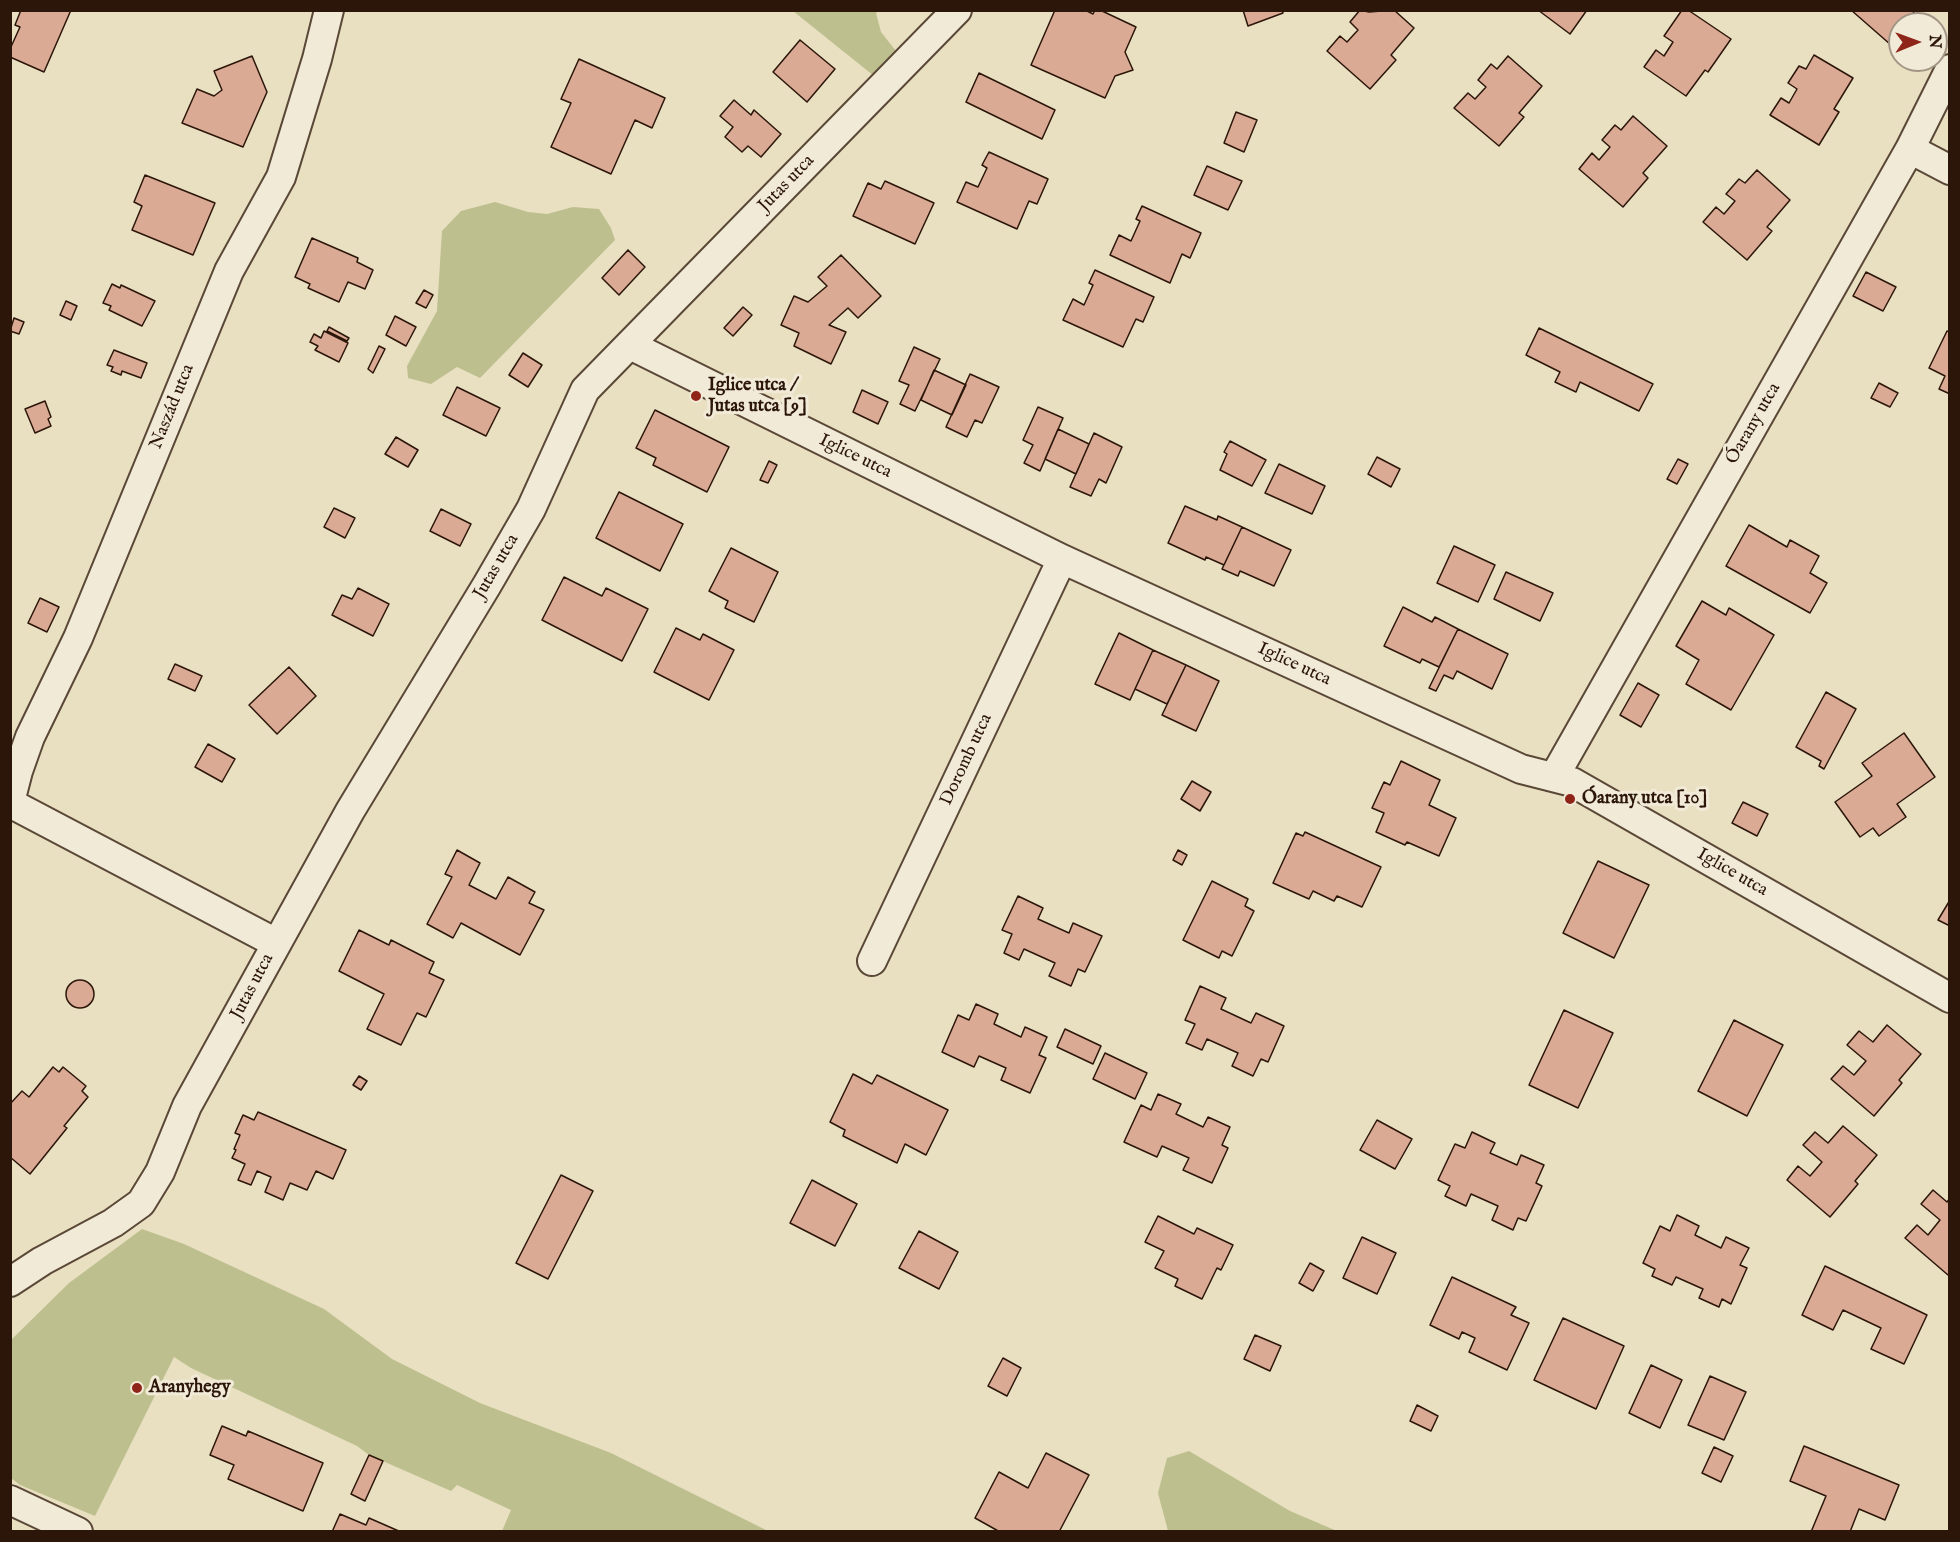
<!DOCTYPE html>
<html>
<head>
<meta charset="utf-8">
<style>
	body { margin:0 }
	#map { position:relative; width:1960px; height:1542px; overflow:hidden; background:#e9dfc1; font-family:"IM FELL English",serif }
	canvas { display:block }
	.frame { position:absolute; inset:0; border:12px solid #2b1609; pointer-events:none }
	.north { position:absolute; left:1888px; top:12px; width:60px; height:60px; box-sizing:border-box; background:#f1ead7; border:2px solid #a29585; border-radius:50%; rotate:89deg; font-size:16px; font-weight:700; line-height:24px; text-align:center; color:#2b1609 }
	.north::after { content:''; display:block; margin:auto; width:21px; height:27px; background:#8f2418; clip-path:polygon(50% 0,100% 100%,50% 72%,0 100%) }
</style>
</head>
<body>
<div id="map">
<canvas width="1960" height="1542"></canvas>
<div class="frame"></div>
<div class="north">N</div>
</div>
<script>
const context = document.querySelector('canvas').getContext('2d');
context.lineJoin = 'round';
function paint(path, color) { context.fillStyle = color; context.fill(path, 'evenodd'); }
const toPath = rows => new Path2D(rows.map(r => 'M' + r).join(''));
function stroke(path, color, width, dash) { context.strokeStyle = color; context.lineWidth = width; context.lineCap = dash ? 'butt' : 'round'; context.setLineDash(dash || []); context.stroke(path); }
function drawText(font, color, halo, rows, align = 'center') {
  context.font = font + ' "IM FELL English",serif'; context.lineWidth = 6; context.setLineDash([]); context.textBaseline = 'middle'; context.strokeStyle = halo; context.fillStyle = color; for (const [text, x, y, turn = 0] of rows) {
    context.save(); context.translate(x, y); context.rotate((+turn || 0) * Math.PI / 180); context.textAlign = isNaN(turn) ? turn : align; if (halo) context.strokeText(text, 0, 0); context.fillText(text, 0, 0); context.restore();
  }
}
paint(toPath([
	[793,11,878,11,876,13,881,32,896,51,874,76],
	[495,202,528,212,547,214,573,207,599,209,611,228,615,240,480,378,457,367,431,384,408,378,407,366,437,311,442,231,461,211],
	[142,1229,184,1244,324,1309,392,1359,480,1403,611,1453,768,1531,502,1531,511,1510,457,1485,451,1491,369,1455,357,1446,191,1368,174,1357,95,1516,20,1485,11,1478,11,1340,69,1283],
	[1189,1451,1290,1511,1337,1531,1168,1531,1158,1493,1167,1458]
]), '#bdc08e');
const building = toPath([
	[21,10,71,10,44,72,10,57,10,49,20,27,15,25,21,10],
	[1055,10,1085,10,1093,14,1095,10,1100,10,1136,27,1125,52,1133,70,1115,76,1105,98,1031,65,1055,10],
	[1243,10,1282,10,1283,13,1248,26,1243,10],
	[1360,10,1369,12,1394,10,1414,28,1391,55,1396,60,1370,89,1327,51,1340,36,1347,42,1358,30,1350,22,1360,10],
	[1538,10,1587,10,1570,34,1538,10],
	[1682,10,1688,10,1731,39,1708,72,1705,70,1686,96,1644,67,1656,50,1664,56,1673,42,1664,36,1682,10],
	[1851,10,1912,10,1916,16,1909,24,1900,24,1900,35,1891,45,1851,10],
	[800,40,835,69,807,102,773,72,800,40],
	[1814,55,1853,78,1834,109,1839,112,1819,145,1770,115,1781,98,1789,103,1797,89,1788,83,1799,66,1806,69,1814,55],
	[252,56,267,92,243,147,182,123,197,89,214,96,222,90,214,71,252,56],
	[1508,56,1542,86,1519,113,1524,117,1499,146,1454,108,1468,93,1475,99,1486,87,1478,80,1491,64,1497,69,1508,56],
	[579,59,665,98,652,128,635,120,611,174,551,147,571,103,561,99,579,59],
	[979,73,1055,110,1042,139,966,102,979,73],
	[734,100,751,115,754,110,781,134,761,157,748,146,742,152,725,137,733,127,720,116,734,100],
	[1236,112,1257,120,1244,152,1224,143,1236,112],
	[1633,116,1667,146,1643,173,1648,178,1623,207,1579,169,1592,153,1599,160,1610,147,1602,140,1615,125,1621,130,1633,116],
	[989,152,1048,179,1037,204,1029,201,1017,229,957,202,966,182,978,187,987,168,982,165,989,152],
	[1207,166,1242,181,1228,210,1194,195,1207,166],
	[1757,170,1790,200,1767,227,1772,231,1747,260,1703,222,1716,207,1724,214,1735,201,1726,194,1739,179,1745,183,1757,170],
	[145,175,215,203,193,255,132,230,142,206,134,202,145,175],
	[885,181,934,203,915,244,853,216,868,183,881,189,885,181],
	[1142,206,1201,233,1190,258,1182,254,1170,283,1110,255,1119,235,1131,241,1140,221,1136,219,1142,206],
	[312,238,358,258,357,262,373,270,365,289,348,282,339,302,308,288,310,284,295,277,312,238],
	[628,250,645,267,619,295,602,278,628,250],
	[841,255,881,296,858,318,848,308,829,325,846,332,831,364,794,346,799,333,781,325,794,296,808,302,827,286,818,277,841,255],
	[1095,270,1154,297,1143,322,1136,319,1123,347,1063,320,1073,299,1084,305,1093,285,1089,283,1095,270],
	[1866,272,1896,287,1883,311,1853,296,1866,272],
	[112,284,120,288,121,285,155,301,142,326,109,310,111,306,103,303,112,284],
	[424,290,433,295,426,308,416,303,424,290],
	[66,301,77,306,71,320,60,315,66,301],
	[743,307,752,315,733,336,724,328,743,307],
	[395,316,416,327,406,346,386,335,395,316],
	[14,318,24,322,19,334,10,331,14,318],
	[329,327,349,338,347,341,327,331,329,327],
	[1539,328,1653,384,1639,411,1580,382,1576,392,1555,382,1560,372,1526,355,1539,328],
	[324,331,348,343,339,362,315,350,318,346,310,342,314,334,321,338,324,331],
	[1947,331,1950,332,1950,394,1939,389,1945,376,1929,368,1947,331],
	[379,346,385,349,373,373,368,369,379,346],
	[914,347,940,359,915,411,900,404,909,385,899,381,914,347],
	[114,350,147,363,141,378,122,371,121,375,111,371,113,367,107,365,114,350],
	[523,353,542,365,528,387,509,375,523,353],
	[934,370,966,385,952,415,921,400,934,370],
	[970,374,999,387,982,423,975,420,967,437,946,427,970,374],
	[1879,383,1898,393,1890,407,1871,398,1879,383],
	[457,387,500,408,486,436,443,415,457,387],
	[862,390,888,402,878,424,853,412,862,390],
	[45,401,51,417,48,419,51,426,35,433,25,409,45,401],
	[1038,407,1063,418,1040,471,1024,463,1033,445,1023,440,1038,407],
	[655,410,729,447,707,492,653,465,656,458,636,448,655,410],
	[1058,429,1089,444,1076,474,1045,459,1058,429],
	[1094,433,1122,447,1106,483,1099,479,1091,496,1070,487,1094,433],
	[396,437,418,450,408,467,385,454,396,437],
	[1230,441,1266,460,1252,486,1220,470,1227,454,1224,452,1230,441],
	[1377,457,1400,469,1391,487,1368,474,1377,457],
	[1678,459,1688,464,1677,484,1667,479,1678,459],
	[769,461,777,465,768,483,760,480,769,461],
	[1279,464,1325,486,1312,514,1265,493,1279,464],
	[619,492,683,524,660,571,596,538,619,492],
	[1185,506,1217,520,1218,516,1242,527,1224,565,1206,557,1205,560,1168,543,1185,506],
	[334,508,355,518,345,538,324,527,334,508],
	[441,509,471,524,460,546,430,531,441,509],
	[1749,525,1787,547,1790,540,1819,556,1810,573,1827,583,1810,613,1726,566,1749,525],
	[1242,527,1291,550,1274,586,1240,571,1238,576,1222,569,1242,527],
	[1454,546,1495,565,1478,602,1437,583,1454,546],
	[731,548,778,572,754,622,725,608,728,601,709,591,731,548],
	[1506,572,1553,593,1540,621,1494,599,1506,572],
	[564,577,602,596,606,588,648,609,622,661,542,620,564,577],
	[358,588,389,604,373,636,332,615,342,595,352,599,358,588],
	[40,598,59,607,47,632,28,623,40,598],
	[1702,601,1726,615,1729,608,1774,635,1731,710,1686,684,1699,660,1676,646,1702,601],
	[1403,607,1432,622,1435,617,1458,629,1439,667,1422,659,1420,663,1384,646,1403,607],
	[676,628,700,640,703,634,734,650,709,700,654,672,676,628],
	[1458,629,1508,654,1492,689,1457,671,1453,679,1444,675,1436,691,1429,688,1458,629],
	[1119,633,1153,650,1130,700,1095,684,1119,633],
	[1153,650,1186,665,1167,704,1135,689,1153,650],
	[175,664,202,676,195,691,168,679,175,664],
	[1186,665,1219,681,1196,731,1162,715,1186,665],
	[289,667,316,696,277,734,249,705,289,667],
	[1638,683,1659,695,1641,727,1620,715,1638,683],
	[1826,692,1856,709,1824,769,1819,766,1821,761,1796,747,1826,692],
	[1904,733,1935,777,1897,804,1906,817,1879,836,1873,828,1860,837,1835,802,1872,776,1862,763,1904,733],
	[208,744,235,759,222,782,195,767,208,744],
	[1401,761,1440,780,1429,805,1456,818,1439,856,1407,842,1405,845,1376,832,1384,813,1372,808,1384,782,1390,785,1401,761],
	[1192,781,1211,792,1200,811,1181,799,1192,781],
	[1743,802,1768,814,1757,836,1732,823,1743,802],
	[1305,832,1381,867,1362,907,1337,896,1334,901,1313,891,1309,899,1273,883,1296,833,1303,836,1305,832],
	[457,850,480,863,469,885,496,899,508,877,535,892,529,903,544,910,520,955,461,923,453,938,427,924,452,877,445,874,457,850],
	[1178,850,1187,855,1182,865,1173,860,1178,850],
	[1598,861,1649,885,1614,958,1563,933,1598,861],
	[1212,881,1248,899,1245,906,1254,911,1232,956,1222,951,1219,958,1183,940,1212,881],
	[1018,896,1043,908,1038,919,1069,933,1073,923,1102,936,1085,972,1078,969,1071,986,1049,976,1055,963,1024,949,1019,960,1004,953,1012,934,1002,930,1018,896],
	[1950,900,1950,926,1938,920,1950,900],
	[359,930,389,945,391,940,434,962,429,973,444,980,426,1017,417,1013,401,1045,367,1029,384,994,339,971,359,930],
	'66 994a14 14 0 1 1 28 0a14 14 0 1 1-28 0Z',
	[1200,986,1226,998,1221,1009,1251,1023,1256,1013,1284,1026,1268,1062,1261,1059,1253,1076,1232,1066,1238,1053,1207,1039,1202,1050,1186,1043,1195,1024,1185,1020,1200,986],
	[976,1004,998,1014,994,1024,1021,1037,1025,1027,1047,1037,1039,1055,1046,1058,1030,1093,1001,1080,1006,1068,979,1056,974,1067,942,1052,958,1015,969,1020,976,1004],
	[1564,1010,1613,1033,1578,1108,1529,1085,1564,1010],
	[1734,1020,1783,1045,1747,1116,1698,1091,1734,1020],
	[1887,1025,1921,1054,1899,1080,1902,1083,1874,1116,1831,1079,1843,1066,1854,1075,1866,1061,1847,1045,1859,1031,1873,1042,1887,1025],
	[1065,1029,1101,1046,1093,1064,1057,1047,1065,1029],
	[1105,1053,1147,1073,1135,1099,1093,1079,1105,1053],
	[53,1067,59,1072,63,1067,86,1086,82,1091,88,1097,64,1126,67,1128,30,1174,10,1157,10,1104,22,1091,29,1097,53,1067],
	[853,1074,872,1084,877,1075,948,1110,926,1155,905,1144,897,1163,843,1136,845,1130,830,1122,853,1074],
	[359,1076,367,1081,361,1090,353,1085,359,1076],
	[1158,1094,1181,1104,1176,1114,1203,1127,1208,1117,1230,1127,1222,1145,1228,1148,1212,1183,1183,1170,1189,1158,1162,1146,1157,1157,1124,1142,1141,1105,1151,1110,1158,1094],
	[258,1112,346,1150,333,1179,316,1171,307,1190,290,1183,283,1200,265,1192,271,1177,257,1171,251,1185,238,1180,245,1164,232,1158,236,1150,234,1149,240,1135,235,1133,243,1115,254,1120,258,1112],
	[1377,1120,1412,1139,1395,1169,1360,1150,1377,1120],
	[1843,1126,1877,1155,1855,1181,1858,1184,1830,1217,1787,1180,1798,1166,1810,1176,1822,1162,1803,1145,1815,1132,1828,1143,1843,1126],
	[1472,1132,1495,1143,1490,1153,1517,1165,1521,1155,1544,1165,1536,1183,1542,1186,1526,1221,1518,1218,1513,1230,1492,1220,1498,1206,1471,1194,1466,1206,1445,1196,1450,1186,1438,1180,1455,1144,1465,1148,1472,1132],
	[561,1175,593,1191,548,1279,516,1263,561,1175],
	[812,1180,857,1204,835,1246,790,1223,812,1180],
	[1933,1190,1947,1202,1950,1198,1950,1273,1948,1275,1905,1238,1917,1225,1928,1235,1940,1220,1921,1204,1933,1190],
	[1677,1215,1699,1226,1695,1235,1721,1248,1726,1237,1749,1248,1740,1265,1747,1268,1731,1304,1722,1299,1719,1307,1699,1298,1703,1289,1676,1277,1672,1285,1652,1276,1655,1269,1643,1263,1660,1226,1670,1231,1677,1215],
	[1158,1216,1194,1234,1197,1228,1233,1245,1221,1270,1217,1268,1202,1299,1175,1286,1178,1279,1155,1268,1164,1251,1145,1242,1158,1216],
	[919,1231,958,1252,939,1289,899,1268,919,1231],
	[1362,1237,1396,1253,1377,1294,1343,1278,1362,1237],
	[1310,1263,1324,1271,1313,1291,1299,1283,1310,1263],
	[1825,1266,1927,1315,1904,1364,1871,1349,1881,1328,1843,1310,1833,1330,1802,1315,1825,1266],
	[1452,1277,1516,1307,1511,1315,1529,1323,1507,1370,1469,1352,1475,1338,1462,1332,1459,1339,1430,1325,1452,1277],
	[1563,1318,1624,1346,1596,1409,1534,1380,1563,1318],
	[1255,1335,1281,1346,1270,1371,1244,1359,1255,1335],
	[1003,1358,1021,1368,1007,1396,988,1386,1003,1358],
	[1651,1365,1682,1380,1660,1428,1629,1413,1651,1365],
	[1710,1376,1746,1392,1724,1440,1688,1425,1710,1376],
	[1417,1405,1438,1416,1431,1431,1410,1421,1417,1405],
	[222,1426,246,1436,248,1431,323,1463,303,1511,228,1479,234,1465,210,1455,222,1426],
	[1804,1446,1899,1485,1885,1520,1859,1509,1850,1532,1811,1532,1826,1496,1790,1481,1804,1446],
	[1714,1447,1733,1456,1721,1482,1702,1473,1714,1447],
	[1046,1453,1089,1475,1059,1532,1000,1532,975,1518,999,1472,1028,1488,1046,1453],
	[369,1455,383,1461,365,1501,351,1494,369,1455],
	[340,1514,366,1525,369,1518,401,1532,332,1532,340,1514]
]);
paint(building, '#daaa95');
stroke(building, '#2b1609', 1.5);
const street = toPath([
	[1910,149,1950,170],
	[630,345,1062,559,1521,769,1572,782,1950,998],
	[1554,777,1910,149,1950,69],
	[10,802,18,771,30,737,78,638,229,271,281,177,317,59,329,10],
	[10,803,276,943],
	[872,961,1062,559],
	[10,1282,42,1261,113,1223,141,1203,160,1172,187,1106,350,811,487,585,531,509,585,390,957,10],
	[10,1500,78,1532]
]);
stroke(street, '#5a4837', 32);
stroke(street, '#f1ead7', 28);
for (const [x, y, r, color] of [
	[696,396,6,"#8f2418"],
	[1570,799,6,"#8f2418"],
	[137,1388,6,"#8f2418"]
]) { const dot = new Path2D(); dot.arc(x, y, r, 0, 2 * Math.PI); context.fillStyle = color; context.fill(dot); stroke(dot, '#f1ead7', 2); }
drawText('18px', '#2b1609', '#f1ead7', [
	["Jutas utca",787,184,-46],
	["Naszád utca",173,407,-68],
	["Óarany utca",1754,424,-60],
	["Iglice utca",855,457,26],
	["Jutas utca",497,567,-60],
	["Iglice utca",1294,665,25],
	["Doromb utca",967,760,-65],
	["Iglice utca",1732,873,30],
	["Jutas utca",253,987,-62]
]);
drawText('bold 18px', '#2b1609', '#f1ead7', [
	["Iglice utca /",708,386],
	["Jutas utca [9]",708,407],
	["Óarany utca [10]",1582,799],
	["Aranyhegy",149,1388]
], 'left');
</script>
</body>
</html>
